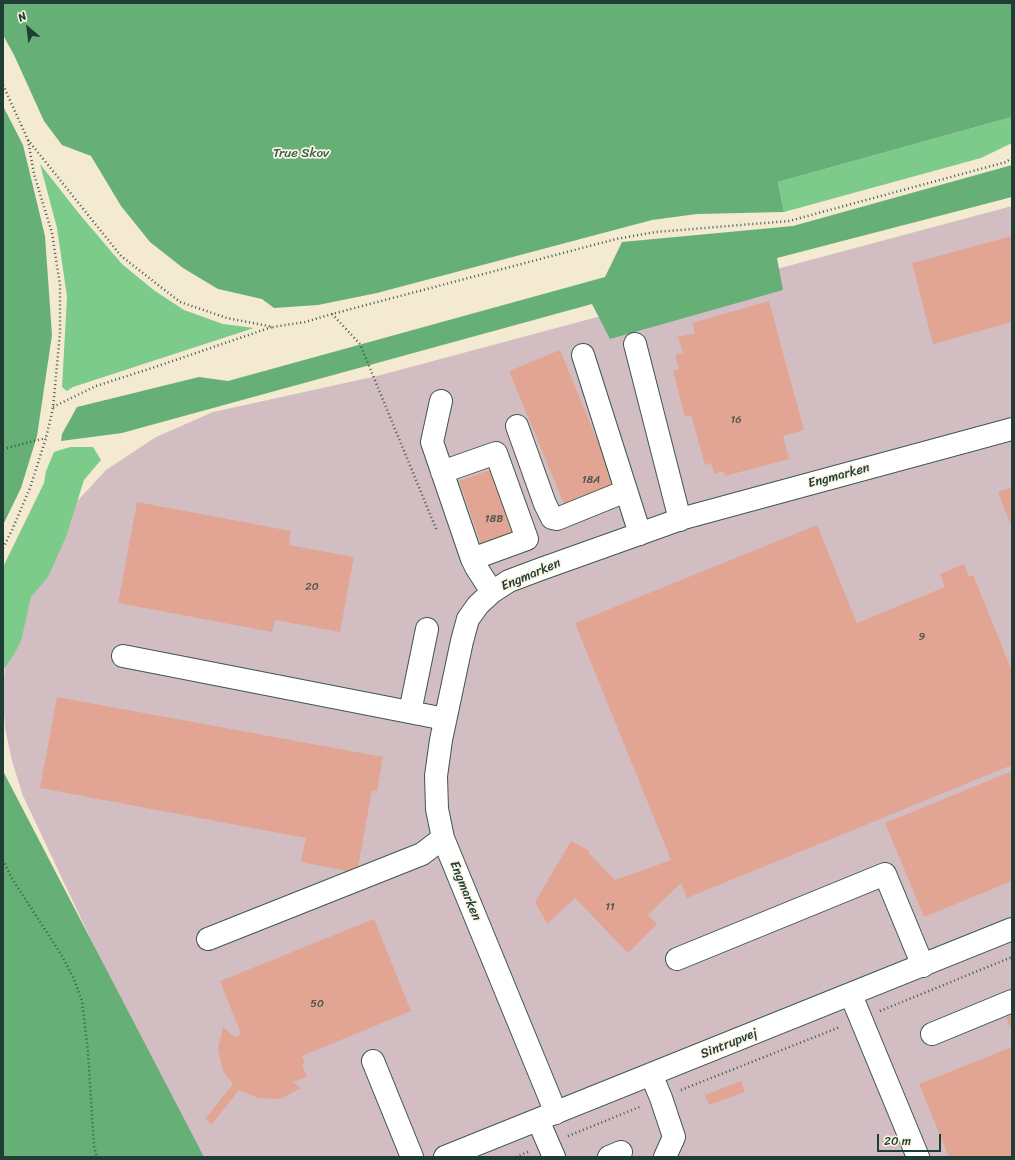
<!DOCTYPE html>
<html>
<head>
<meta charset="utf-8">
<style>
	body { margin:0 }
	#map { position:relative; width:1015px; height:1160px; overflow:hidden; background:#f4ead1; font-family:Sriracha,sans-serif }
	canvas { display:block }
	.frame { position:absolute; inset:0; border:4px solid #1f3d34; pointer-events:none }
	.north { position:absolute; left:8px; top:8px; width:40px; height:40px; -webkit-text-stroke:3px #fcf5e5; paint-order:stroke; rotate:332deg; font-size:11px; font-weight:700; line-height:16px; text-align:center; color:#1f3d34 }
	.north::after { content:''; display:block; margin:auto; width:14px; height:18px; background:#1f3d34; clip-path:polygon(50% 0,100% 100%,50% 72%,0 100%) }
	.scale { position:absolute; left:877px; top:1134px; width:64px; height:18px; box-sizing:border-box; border:2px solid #1f3d34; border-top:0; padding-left:5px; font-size:12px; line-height:14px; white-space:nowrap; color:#1f3d34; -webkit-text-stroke:3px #fcf5e5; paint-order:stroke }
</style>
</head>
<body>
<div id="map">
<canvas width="1015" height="1160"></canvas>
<div class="frame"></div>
<div class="north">N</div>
<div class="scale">20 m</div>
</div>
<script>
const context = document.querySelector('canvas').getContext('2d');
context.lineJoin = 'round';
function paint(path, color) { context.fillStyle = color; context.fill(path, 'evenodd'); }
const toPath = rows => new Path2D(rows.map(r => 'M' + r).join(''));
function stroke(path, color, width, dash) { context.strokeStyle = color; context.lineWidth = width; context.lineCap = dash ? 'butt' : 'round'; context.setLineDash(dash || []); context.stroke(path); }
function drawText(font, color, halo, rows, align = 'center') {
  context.font = font + ' Sriracha,sans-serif'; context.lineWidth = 3.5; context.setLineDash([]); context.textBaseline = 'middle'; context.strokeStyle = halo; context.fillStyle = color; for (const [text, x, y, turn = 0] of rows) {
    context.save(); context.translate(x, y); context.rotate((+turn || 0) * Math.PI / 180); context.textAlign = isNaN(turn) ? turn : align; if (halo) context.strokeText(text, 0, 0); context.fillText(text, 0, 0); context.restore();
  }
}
paint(toPath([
	[1012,206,1012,1157,194,1157,23,796,12,761,5,728,3,694,5,665,57,523,106,470,156,437,213,412,377,376]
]), '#d2bec2');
paint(toPath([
	[1012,117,1012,143,981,158,784,212,778,182],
	[40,164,81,216,122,264,155,291,184,310,223,324,254,328,73,387,67,391,62,387,67,297,57,228],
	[70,447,93,447,101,460,84,480,66,537,48,577,31,597,21,641,13,656,3,670,3,567,44,483,46,471,54,452]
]), '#7dcb8b');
paint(toPath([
	[3,3,1012,3,1012,117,778,182,784,212,697,214,652,220,377,293,318,305,274,308,262,299,218,289,183,268,150,242,121,206,91,156,62,145,44,121,14,55,3,35],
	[3,106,23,145,45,236,52,335,37,436,21,488,3,525],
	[1012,165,1012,197,777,258,783,290,610,339,592,304,122,433,61,441,62,434,77,407,199,377,228,381,605,277,622,242,793,226],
	[3,771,204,1157,3,1157]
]), '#66af77');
paint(toPath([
	[1012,236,1012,322,933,344,912,263],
	[769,301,804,430,783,436,789,459,725,476,724,471,714,474,711,463,705,465,691,415,685,417,673,371,679,369,675,355,683,353,678,337,695,333,692,323],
	[560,350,615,483,564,504,509,371],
	[492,469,515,535,482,547,459,481],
	[1012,487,1012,528,998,492],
	[137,502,291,531,289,545,354,557,340,632,275,620,272,632,118,603],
	[817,525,857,623,945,587,940,574,964,564,969,577,973,575,1012,671,1012,765,687,898,681,883,648,915,657,924,628,953,575,898,547,924,535,902,571,841,590,851,588,852,615,880,671,860,575,623],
	[57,697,383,757,377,791,372,790,357,873,301,862,306,838,40,788],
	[1012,771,1012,881,924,917,885,823],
	[374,919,411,1011,302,1056,305,1063,302,1064,307,1077,293,1082,301,1088,280,1099,258,1098,239,1090,212,1124,205,1119,233,1084,223,1071,218,1049,223,1027,235,1037,241,1034,220,981],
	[1012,1015,1012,1032,1006,1017],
	[1012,1047,1012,1157,949,1157,919,1084],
	[741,1081,745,1092,709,1105,705,1095]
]), '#e2a594');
const minor = toPath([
	[635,344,680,520],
	[583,355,640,534],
	[441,401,432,442,472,559,476,567,492,592],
	[517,426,545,504,552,518,557,519,626,491],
	[442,472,496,453,527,539,472,559],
	[123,656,445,719],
	[410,712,427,629],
	[208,939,422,854,443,838],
	[677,959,885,874,923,966],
	[851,995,918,1157],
	[932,1034,1012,1001],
	[373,1061,412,1157],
	[651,1074,661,1098,674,1137,665,1157],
	[556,1113,443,838,437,809,436,776,441,740,462,641,468,619,478,605,492,592,509,581,541,569,684,518,1012,429],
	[538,1120,554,1157],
	[445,1157,1012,929],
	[609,1157,621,1152]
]);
stroke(minor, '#3f574c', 24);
stroke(toPath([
	[3,85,28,140,121,256,180,302,227,318,273,327,305,322,332,314,616,239,656,232,789,221,1006,162,1012,158],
	[332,314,360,344,437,531],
	[53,407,96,386,152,368,272,327],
	[3,449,46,438],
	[3,548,12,530,30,488,46,438,53,408,60,333,60,285,52,233,34,174,28,140],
	[3,860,11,877,62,956,74,979,82,1001,88,1052,94,1146,97,1157],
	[880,1011,1012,957],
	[681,1090,840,1027],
	[568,1136,642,1106],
	[516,1157,528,1152]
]), '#3f574c', 2.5, [1, 3]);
stroke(minor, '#fff', 22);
drawText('11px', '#50574c', null, [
	["16",736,420],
	["18A",591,480],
	["18B",494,519],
	["20",312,587],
	["9",922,637],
	["11",610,907],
	["50",317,1004]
]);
drawText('13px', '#36604a', '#fcf5e5', [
	["True Skov",301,154]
]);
drawText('13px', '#1f3d34', '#fcf5e5', [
	["Engmarken",839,476,-15],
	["Engmarken",531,575,-23],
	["Engmarken",465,891,68],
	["Sintrupvej",729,1044,-22]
]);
</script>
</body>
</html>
